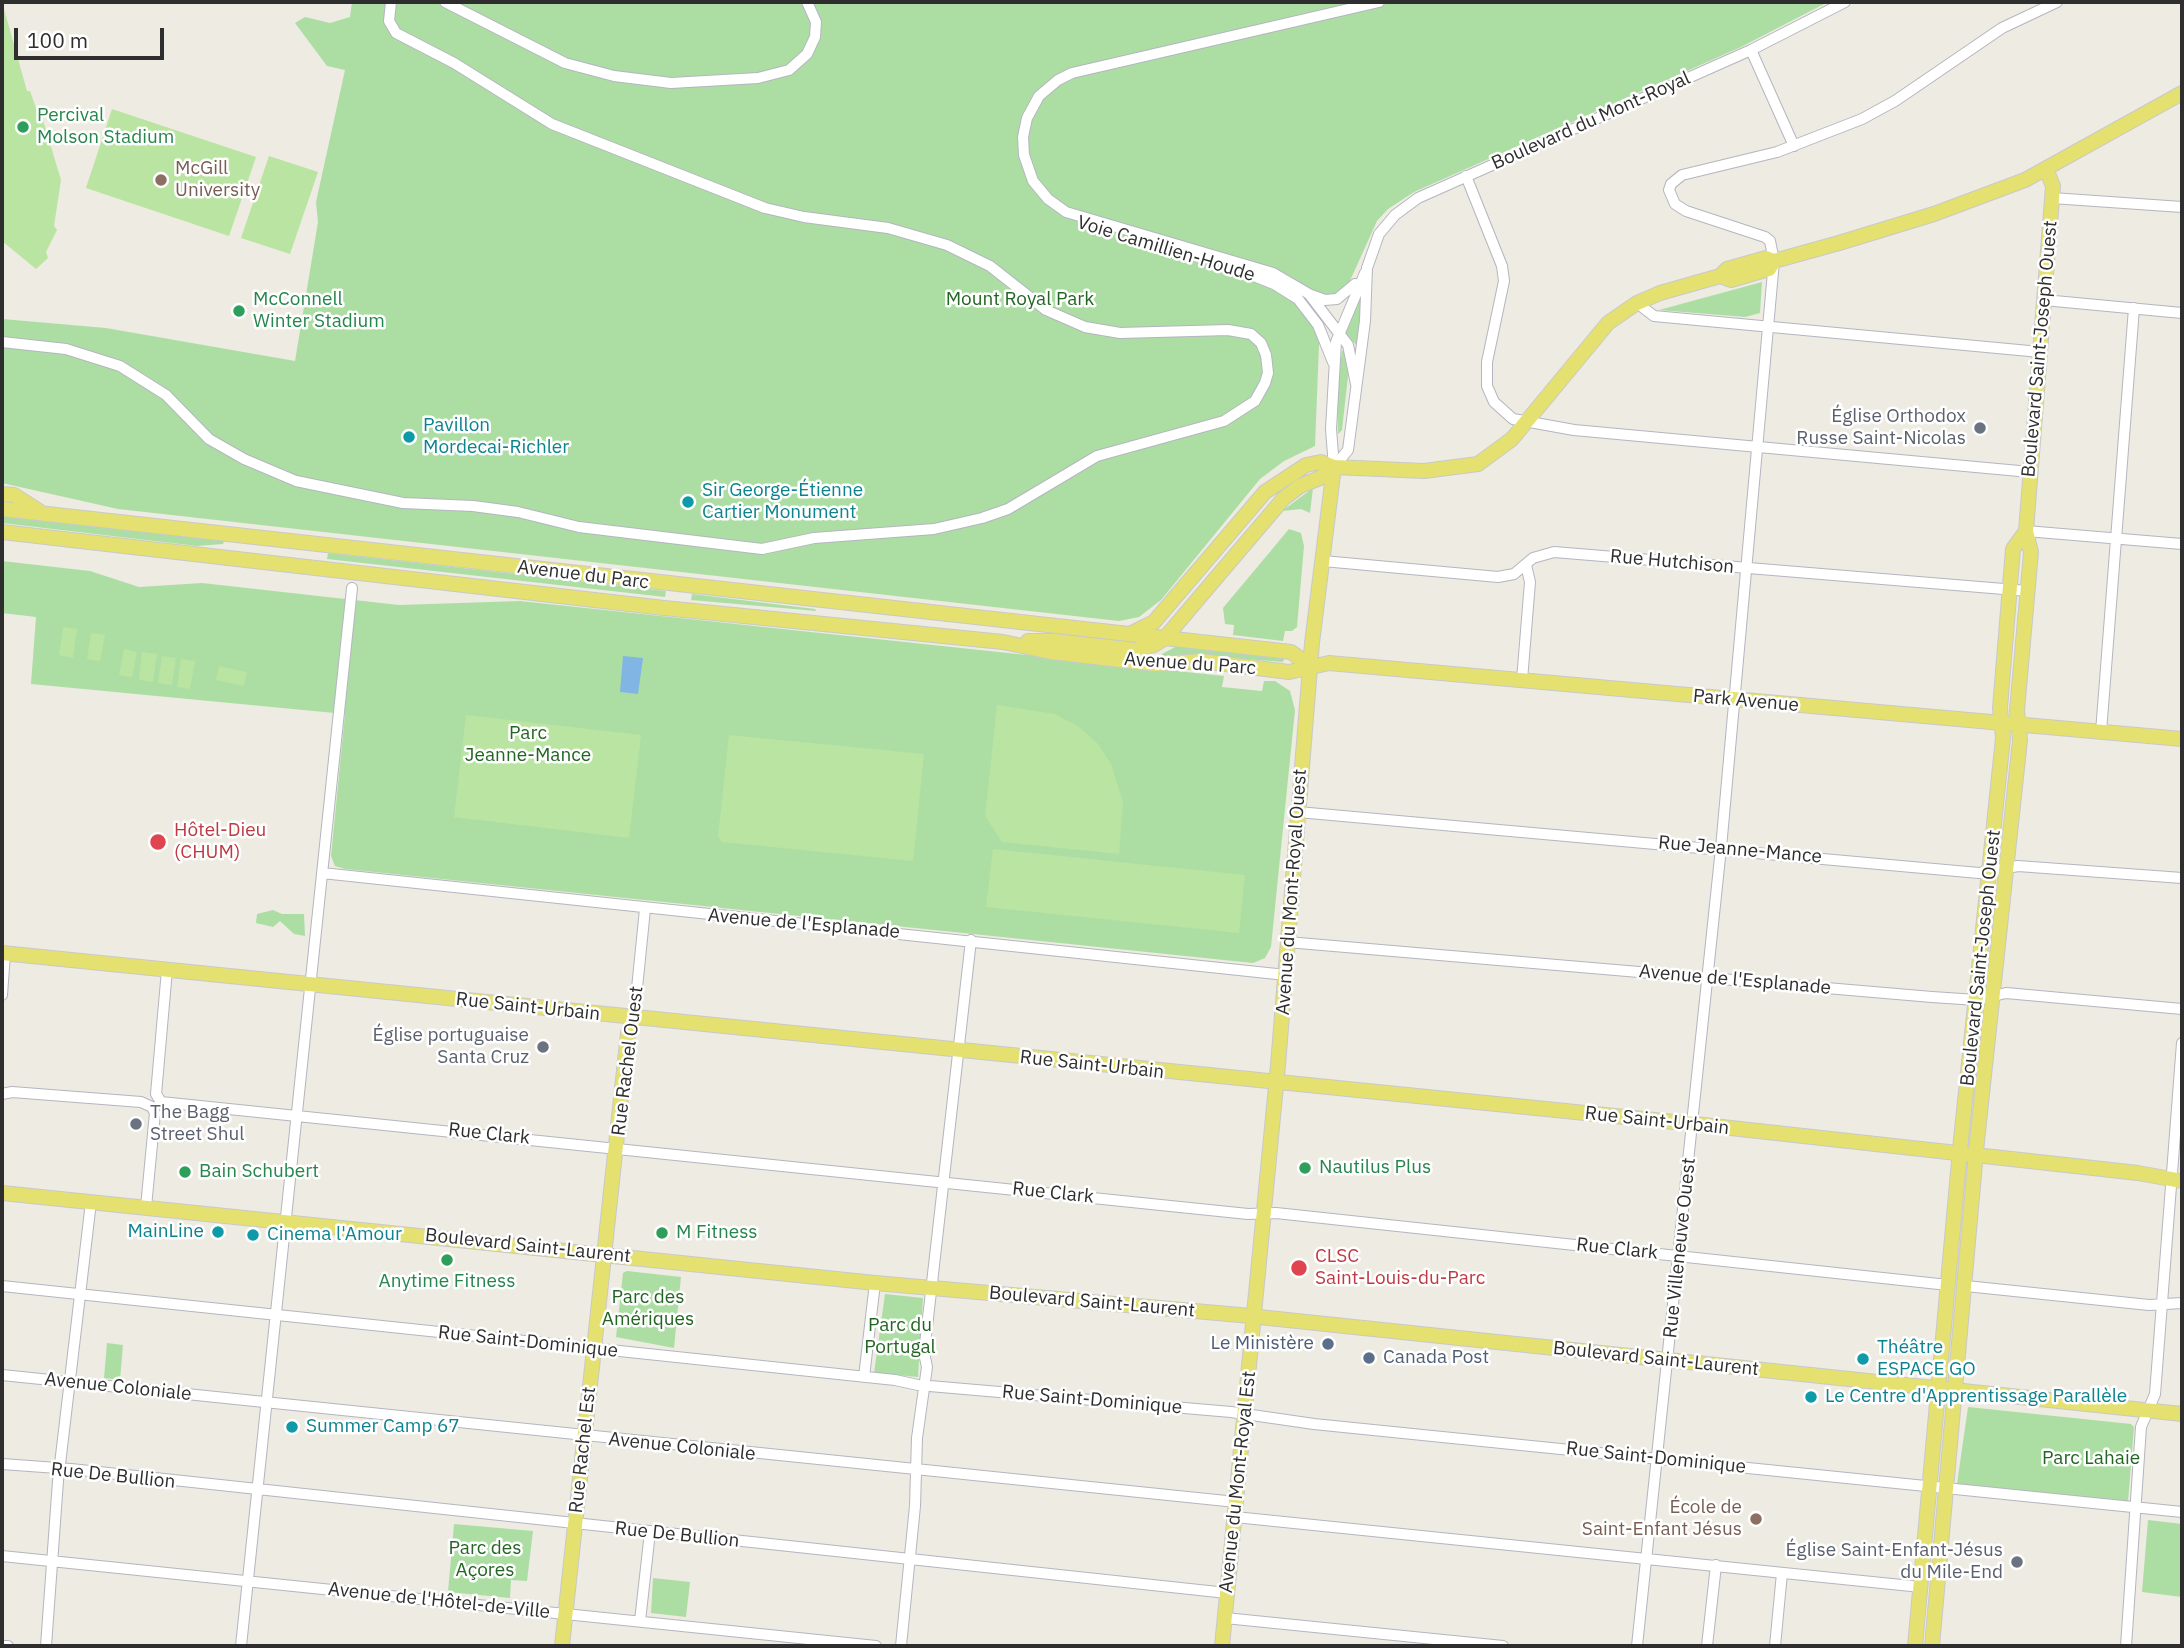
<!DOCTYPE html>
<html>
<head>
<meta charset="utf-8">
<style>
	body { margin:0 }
	#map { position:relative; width:2184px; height:1648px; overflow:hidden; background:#edebe2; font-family:"IBM Plex Sans",sans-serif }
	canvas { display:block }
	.frame { position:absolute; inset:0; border:4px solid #2e2e2e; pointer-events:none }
	.scale { position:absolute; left:14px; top:28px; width:150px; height:32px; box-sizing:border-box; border:4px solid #2e2e2e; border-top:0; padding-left:9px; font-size:21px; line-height:24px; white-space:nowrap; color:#2e2e2e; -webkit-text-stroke:5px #fff; paint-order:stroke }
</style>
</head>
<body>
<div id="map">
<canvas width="2184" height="1648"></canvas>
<div class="frame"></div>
<div class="scale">100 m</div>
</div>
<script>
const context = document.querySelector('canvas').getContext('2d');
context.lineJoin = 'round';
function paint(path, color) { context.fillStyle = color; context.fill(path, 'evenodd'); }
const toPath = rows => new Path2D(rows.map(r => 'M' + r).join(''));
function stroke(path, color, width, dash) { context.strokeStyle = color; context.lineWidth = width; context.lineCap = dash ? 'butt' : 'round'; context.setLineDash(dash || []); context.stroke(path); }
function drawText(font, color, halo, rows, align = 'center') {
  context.font = font + ' "IBM Plex Sans",sans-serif'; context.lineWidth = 5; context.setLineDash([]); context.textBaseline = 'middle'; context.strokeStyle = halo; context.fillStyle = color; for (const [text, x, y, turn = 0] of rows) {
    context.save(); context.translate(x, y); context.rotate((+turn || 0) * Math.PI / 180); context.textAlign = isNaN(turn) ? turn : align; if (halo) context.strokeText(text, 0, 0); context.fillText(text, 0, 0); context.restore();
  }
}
paint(toPath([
	[352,2,1828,2,1741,47,1414,192,1388,209,1377,221,1349,283,1336,296,1321,295,1315,446,1284,461,1260,479,1161,600,1139,617,1119,621,118,509,2,483,2,319,106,328,295,361,318,222,316,202,345,70,327,66,295,23,305,17,330,23,350,17],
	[1762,282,1760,313,1745,317,1659,310],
	[1359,296,1363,297,1357,346,1345,332],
	[1342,351,1345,351,1349,367,1342,430,1338,434,1337,391],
	[1313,488,1310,513,1301,509,1282,511],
	[2,516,224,541,223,544,197,546,2,523],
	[1289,529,1301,533,1304,546,1297,627,1292,631,1285,631,1283,641,1233,635,1234,625,1225,624,1223,608],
	[328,553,666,591,665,597,327,559],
	[2,561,90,571,139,587,202,583,399,605,520,601,1224,676,1222,687,1262,691,1264,681,1275,681,1290,691,1295,710,1271,947,1265,958,1253,963,345,869,335,866,331,856,345,714,31,684,36,617,2,613],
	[692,594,815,609,816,611,691,600],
	[1177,646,1284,659,1283,662,1197,655,1163,657,1162,654],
	[273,910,282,914,304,914,305,936,294,934,280,921,273,927,256,923,257,914],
	[627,1271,681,1277,674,1348,616,1337,623,1273],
	[885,1294,923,1298,918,1377,874,1373],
	[107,1343,123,1345,120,1380,104,1378],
	[1968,1407,2131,1424,2134,1427,2128,1502,1957,1484],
	[2148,1520,2182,1524,2182,1597,2142,1592],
	[454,1524,533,1531,527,1581,511,1580,510,1598,448,1592],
	[653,1578,690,1582,686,1617,651,1613]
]), '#acdea4');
paint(toPath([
	[2,2,27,91,30,91,36,108,39,107,61,180,54,226,57,230,46,252,48,258,36,269,2,241],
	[112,109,256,157,229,236,86,188],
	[269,156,318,172,290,254,241,238],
	[63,627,77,629,73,658,59,655],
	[91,633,105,635,100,661,87,659],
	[124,649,137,652,132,677,119,675],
	[142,652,157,654,153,682,139,680],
	[162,656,176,658,172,685,158,683],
	[181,659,195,661,190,689,177,687],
	[219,666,247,672,244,686,216,680],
	[997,705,1055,714,1079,727,1098,744,1111,764,1123,802,1119,854,1002,842,985,816],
	[466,715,641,735,629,838,454,817],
	[729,735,924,754,913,861,722,842,718,836],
	[993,849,1245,875,1239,933,986,907]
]), '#bae4a1');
paint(toPath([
	[623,656,643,658,638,694,620,692]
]), '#80b5e4');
const minor = toPath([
	[445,2,565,63,614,76,671,83,758,78,789,70,807,54,815,37,816,22,807,2],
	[1751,50,1794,146],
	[1466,176,1502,266,1504,281,1487,362,1487,386,1494,402,1513,419,1574,430,2030,472],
	[2052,198,2182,207],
	[1231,267,1274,284,1298,299,1318,325,1333,362],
	[1311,295,1325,300,1337,299,1355,284],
	[2044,300,2182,313],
	[1637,303,1654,316,2040,352],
	[2,342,66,349,120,366,166,395,209,439,244,459,296,481,403,503,473,506,518,512,579,527,762,549,814,538,934,529,982,518,1008,509,1097,456,1224,421,1255,401,1265,383,1268,373,1266,355,1261,343,1251,334,1228,330,1120,333,1085,327,1046,310,990,266,947,245,888,228,804,217,765,208,552,124,454,63,396,33,389,21,391,2],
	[1356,384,1348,345,1309,294,1273,273,1066,212,1048,199,1033,181,1024,155,1023,137,1027,118,1039,96,1058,80,1072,73,1379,2],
	[1334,467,1348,450,1365,321,1367,268,1379,234,1395,215,1418,198,1751,50,1845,2],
	[1334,467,1331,429,1336,342,1365,273],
	[2026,531,2182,544],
	[1323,561,1498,577,1514,574,1533,558,1554,552,2028,591],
	[1522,680,1530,582,1526,565],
	[2101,732,2134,308],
	[1298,812,1979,873,2018,866,2182,878],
	[322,873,1286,975],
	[1287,942,1932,997,1977,1000,2006,993,2182,1009],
	[167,970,156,1094,161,1102,1248,1214,1276,1213,1948,1285],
	[2,995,5,954],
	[634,1018,645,909],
	[2,1094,12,1092,141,1102,152,1107,155,1113,146,1207],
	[2,1286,895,1380,918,1385,1231,1412,1314,1424,2182,1512],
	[1966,1286,2149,1305,2182,1303],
	[2,1375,1236,1502],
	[864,1377,875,1283],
	[2,1464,71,1469,1227,1593],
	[1235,1517,1921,1587],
	[2,1556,876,1646],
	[1225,1618,1503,1646],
	[640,1621,650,1532],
	[2,1646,8,1646],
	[46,1646,58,1481,91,1202],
	[241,1646,352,588],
	[901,1646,915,1506,917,1438,927,1367,924,1353,971,940],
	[1637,1646,1721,848,1774,261,1770,241,1765,237,1686,211,1675,204,1669,190,1671,184,1682,175,1777,152,1862,119,1895,101,2002,28,2057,2],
	[1707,1646,1716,1565],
	[1775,1646,1782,1573],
	[2126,1646,2141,1427,2155,1394,2182,1043]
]);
const major = toPath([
	[1720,276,1731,280,1762,271,1769,269,1774,261],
	[2,494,14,495,39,511],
	[2,509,1291,652,1310,666],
	[2,532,664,608,1003,642,1051,652,1155,664,1201,661,1289,672,1329,663,2182,739],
	[1130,634,1154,622,1265,492,1306,465,1321,462,1334,467,1424,471,1478,464,1512,439,1608,323,1637,303,1660,293,1720,276,1727,269,1766,258,1774,261,1839,243,1934,214,2025,180,2182,93],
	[1028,641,1054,641,1135,650,1154,645,1164,639,1284,498,1300,486,1320,478,1334,467],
	[2,953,1704,1125,2138,1173,2182,1181],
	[2,1193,875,1283,1240,1315,2182,1414],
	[562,1646,628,1033,634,1018],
	[1222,1646,1278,1065,1312,643,1334,467],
	[1915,1646,1961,1139,2003,738,2000,708,2013,549,2026,531],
	[1932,1646,1977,1141,2020,740,2017,710,2031,552,2026,531,2053,186,2046,169]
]);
stroke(minor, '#b5b5c0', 12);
stroke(major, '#c9c9c9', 16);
stroke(minor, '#fff', 10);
stroke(major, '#e4e170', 14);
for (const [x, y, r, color] of [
	[23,127,7,"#2e9e5b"],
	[161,180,7,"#8d6e63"],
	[239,311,7,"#2e9e5b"],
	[1980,428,7,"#6b7280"],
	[409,437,7,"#0f9aa8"],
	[688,502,7,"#0f9aa8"],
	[158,842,9,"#e0444e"],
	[543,1047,7,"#6b7280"],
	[136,1124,7,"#6b7280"],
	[1305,1168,7,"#2e9e5b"],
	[185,1172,7,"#2e9e5b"],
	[218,1232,7,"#0f9aa8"],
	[662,1233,7,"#2e9e5b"],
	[253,1235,7,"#0f9aa8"],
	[447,1260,7,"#2e9e5b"],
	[1299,1268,9,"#e0444e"],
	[1328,1344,7,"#5c6f8a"],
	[1369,1358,7,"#5c6f8a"],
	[1863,1359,7,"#0f9aa8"],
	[1811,1397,7,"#0f9aa8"],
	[292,1427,7,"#0f9aa8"],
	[1756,1519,7,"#8d6e63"],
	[2017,1562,7,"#6b7280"]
]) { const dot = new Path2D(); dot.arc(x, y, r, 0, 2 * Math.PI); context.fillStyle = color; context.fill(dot); stroke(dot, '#fff', 2.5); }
drawText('19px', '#27864d', '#fff', [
	["Percival",37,116],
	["Molson Stadium",37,138],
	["McConnell",253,300],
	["Winter Stadium",253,322],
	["Nautilus Plus",1319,1168],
	["Bain Schubert",199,1172],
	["M Fitness",676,1233],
	["Anytime Fitness",447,1282,"center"]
], 'left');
drawText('19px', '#2e2e2e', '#fff', [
	["Boulevard du Mont-Royal",1591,121,-24],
	["Voie Camillien-Houde",1166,249,17],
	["Boulevard Saint-Joseph Ouest",2040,349,-85],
	["Rue Hutchison",1672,562,5],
	["Avenue du Parc",583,575,7],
	["Avenue du Parc",1190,664,4],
	["Park Avenue",1746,701,5],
	["Rue Jeanne-Mance",1740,850,5],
	["Avenue du Mont-Royal Ouest",1292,892,-86],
	["Avenue de l'Esplanade",804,924,5],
	["Boulevard Saint-Joseph Ouest",1981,958,-84],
	["Avenue de l'Esplanade",1735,980,5],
	["Rue Saint-Urbain",528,1007,6],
	["Rue Rachel Ouest",628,1061,-83],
	["Rue Saint-Urbain",1092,1065,6],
	["Rue Saint-Urbain",1657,1121,6],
	["Rue Clark",489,1134,6],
	["Rue Clark",1053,1193,6],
	["Boulevard Saint-Laurent",528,1246,6],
	["Rue Villeneuve Ouest",1680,1248,-84],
	["Rue Clark",1617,1249,6],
	["Boulevard Saint-Laurent",1092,1302,5],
	["Rue Saint-Dominique",528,1342,6],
	["Boulevard Saint-Laurent",1656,1359,6],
	["Avenue Coloniale",118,1387,6],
	["Rue Saint-Dominique",1092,1400,5],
	["Avenue Coloniale",682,1447,6],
	["Rue Rachel Est",583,1450,-84],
	["Rue Saint-Dominique",1656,1458,6],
	["Rue De Bullion",113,1476,6],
	["Avenue du Mont-Royal Est",1238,1482,-84],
	["Rue De Bullion",677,1535,6],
	["Avenue de l'Hôtel-de-Ville",439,1601,6]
]);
drawText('19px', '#785e54', '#fff', [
	["McGill",175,169],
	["University",175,191],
	["École de",1742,1508,"right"],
	["Saint-Enfant Jésus",1742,1530,"right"]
], 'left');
drawText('19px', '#236623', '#fff', [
	["Mount Royal Park",1020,300],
	["Parc",528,734],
	["Jeanne-Mance",528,756],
	["Parc des",648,1298],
	["Amériques",648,1320],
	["Parc du",900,1326],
	["Portugal",900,1348],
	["Parc Lahaie",2091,1459],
	["Parc des",485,1549],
	["Açores",485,1571]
]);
drawText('19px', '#5b616d', '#fff', [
	["Église Orthodox",1966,417],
	["Russe Saint-Nicolas",1966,439],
	["Église portuguaise",529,1036],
	["Santa Cruz",529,1058],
	["The Bagg",150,1113,"left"],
	["Street Shul",150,1135,"left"],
	["Église Saint-Enfant-Jésus",2003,1551],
	["du Mile-End",2003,1573]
], 'right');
drawText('19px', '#0d838f', '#fff', [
	["Pavillon",423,426],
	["Mordecai-Richler",423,448],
	["Sir George-Étienne",702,491],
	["Cartier Monument",702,513],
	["MainLine",204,1232,"right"],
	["Cinema l'Amour",267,1235],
	["Théâtre",1877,1348],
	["ESPACE GO",1877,1370],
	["Le Centre d'Apprentissage Parallèle",1825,1397],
	["Summer Camp 67",306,1427]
], 'left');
drawText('19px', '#be3a42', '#fff', [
	["Hôtel-Dieu",174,831],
	["(CHUM)",174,853],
	["CLSC",1315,1257],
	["Saint-Louis-du-Parc",1315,1279]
], 'left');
drawText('19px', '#4e5e75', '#fff', [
	["Le Ministère",1314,1344],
	["Canada Post",1383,1358,"left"]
], 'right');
</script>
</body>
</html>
